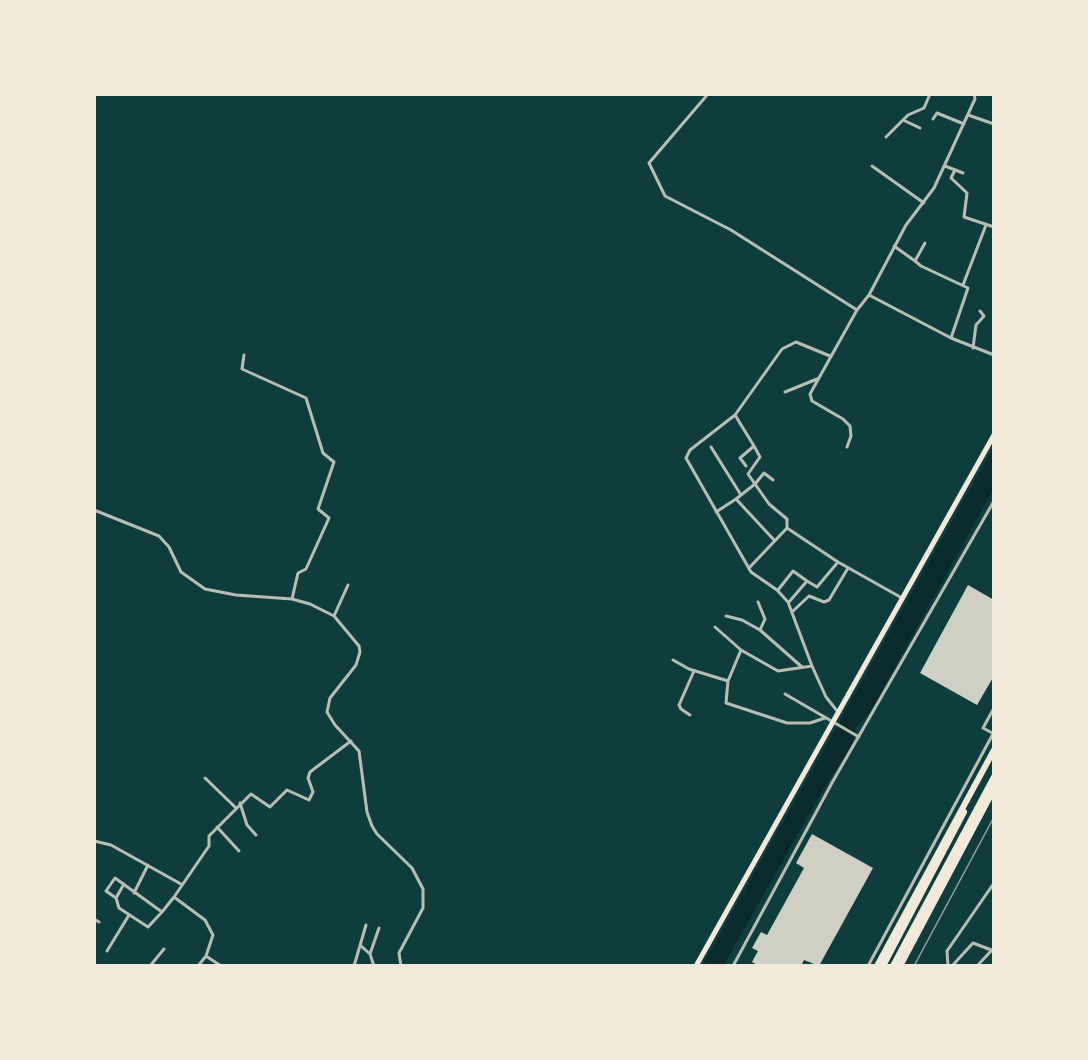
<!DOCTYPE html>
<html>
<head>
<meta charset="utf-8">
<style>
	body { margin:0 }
	#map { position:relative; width:1088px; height:1060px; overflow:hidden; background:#0f3d3e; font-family:"Titillium Web",sans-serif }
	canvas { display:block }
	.frame { position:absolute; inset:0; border:96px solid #f1e9da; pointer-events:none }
</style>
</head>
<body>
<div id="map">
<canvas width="1088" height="1060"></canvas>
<div class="frame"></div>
</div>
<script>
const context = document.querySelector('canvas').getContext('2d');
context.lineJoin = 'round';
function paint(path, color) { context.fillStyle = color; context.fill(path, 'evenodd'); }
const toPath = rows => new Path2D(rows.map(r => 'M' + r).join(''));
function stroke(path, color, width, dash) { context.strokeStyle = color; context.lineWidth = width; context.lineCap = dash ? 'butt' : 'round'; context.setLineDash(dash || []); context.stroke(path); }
paint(toPath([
	[993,448,993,490,869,714,856,727,852,745,821,793,724,965,702,966]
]), '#0a2a2b');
paint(toPath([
	[968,585,994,600,994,676,977,705,920,673],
	[812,834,873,868,819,966,804,960,801,966,759,966,752,962,758,951,752,948,761,932,767,935,804,868,796,863]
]), '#cfcfc3');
stroke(toPath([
	[708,94,649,163,665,196,731,230,857,310],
	[968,115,994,124],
	[933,119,937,113,964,124],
	[903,120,920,128],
	[886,137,908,115,924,108,930,94],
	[872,166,924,203],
	[945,166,963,173],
	[955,170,951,178,967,193,964,217,994,227],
	[894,246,915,261,925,243],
	[915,261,921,266,968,288,951,338],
	[963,285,986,225],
	[869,295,951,338,994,355],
	[973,348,976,325,984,316,980,311],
	[244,355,242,369,306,398,323,453,334,462,318,509,329,518,306,569,298,573,292,599],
	[830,356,796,342,782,349,735,415,690,450,686,458,751,572,777,590,788,602,812,666,826,697,838,712],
	[785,392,817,379],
	[735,415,754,446],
	[711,447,741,495],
	[847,447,851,436,850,426,843,419,812,401,810,394,857,310,869,295,906,225,934,188,975,99,974,94],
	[746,466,740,458,754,446,760,457,748,474,769,504,787,519,787,528],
	[736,499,755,484,764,473,773,480],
	[94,510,159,536,169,547,181,572,205,589,236,595,292,599,310,604,334,616,359,646,360,652,356,665,330,698,327,712,335,725,359,751,367,812,372,826,377,834,412,868,423,889,423,908,399,953,401,966],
	[716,512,736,499,775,541],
	[749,568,787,528,838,562,902,598],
	[778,590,793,571,807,581],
	[758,602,765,619,760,630],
	[789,602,807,581,817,587,838,562],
	[793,611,809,596,824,602,829,600,848,568],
	[334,616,348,585],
	[726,616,742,620,760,630,802,667],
	[715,627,741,650,778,671,812,666],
	[741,650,728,681,726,703,787,723,810,723,825,718],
	[673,660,689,669,728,681],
	[785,694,859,737],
	[994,708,983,728,994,734],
	[690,715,681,709,679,705,694,671],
	[205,778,235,807],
	[240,803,247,825,256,835],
	[217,827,239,851],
	[94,841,111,845,181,884],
	[134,893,148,865],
	[116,898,124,884],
	[162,912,148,927,119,908,116,898,106,891,115,878,162,912,174,897],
	[94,919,99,922],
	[361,946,370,954,374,966],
	[107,951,129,915],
	[370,954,379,928],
	[206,956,221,966],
	[150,966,164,949],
	[188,966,190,966],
	[198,966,206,956,213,935,205,920,174,897,209,846,209,836,251,794,270,807,287,790,309,800,313,792,308,778,310,772,351,741],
	[354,966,366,925],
	[733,966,833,781,994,501],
	[868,966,994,732],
	[948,966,947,951,994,883],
	[952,966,973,943,994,951],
	[977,966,992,950]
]), '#b8beb3', 3);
stroke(toPath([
	[696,966,994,435]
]), '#f1e9da', 5);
stroke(toPath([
	[877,966,994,750],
	[883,966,964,812],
	[893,966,994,777],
	[900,966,994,789]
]), '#f1e9da', 6);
stroke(toPath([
	[914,966,994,817]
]), '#97a49c', 1.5);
</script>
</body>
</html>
